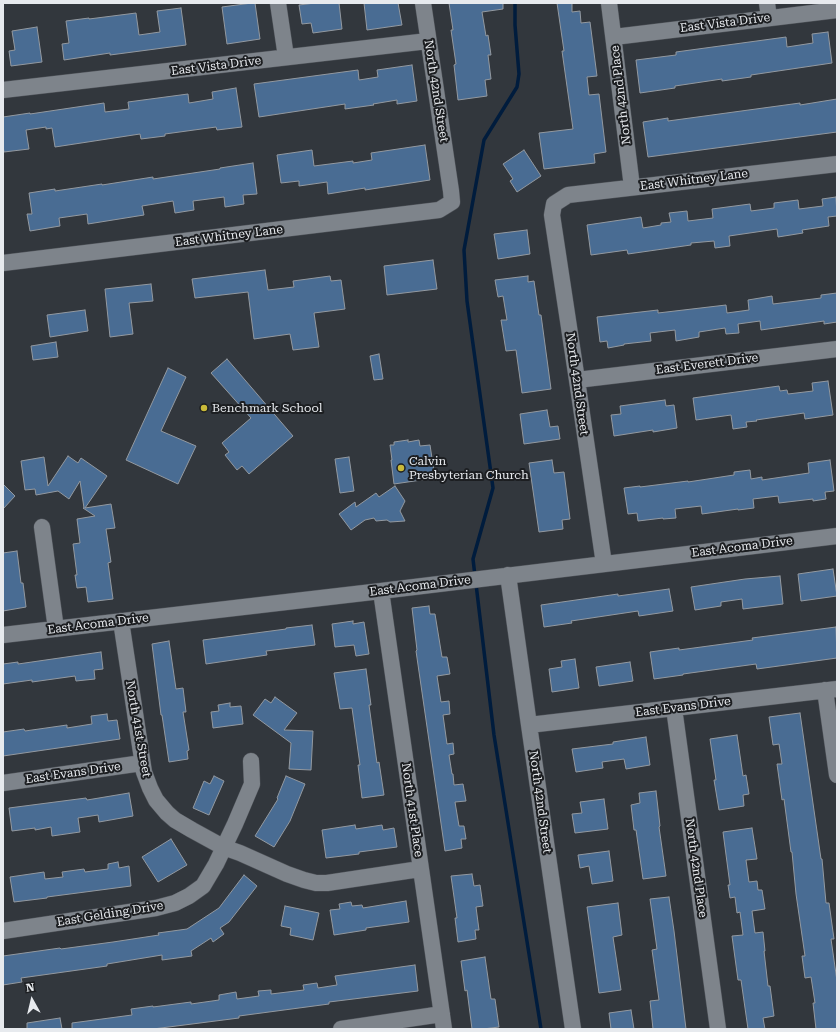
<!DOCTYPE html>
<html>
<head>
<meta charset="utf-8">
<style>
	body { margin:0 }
	#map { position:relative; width:840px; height:1032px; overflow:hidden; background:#32373d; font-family:"Roboto Serif",serif }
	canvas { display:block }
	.frame { position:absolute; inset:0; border:4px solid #e7eaee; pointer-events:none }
	.north { position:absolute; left:12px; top:980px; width:40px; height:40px; -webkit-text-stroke:3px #1c1e21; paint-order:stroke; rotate:352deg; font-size:11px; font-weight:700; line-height:16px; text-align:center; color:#e7eaee }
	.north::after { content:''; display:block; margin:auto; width:14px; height:18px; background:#e7eaee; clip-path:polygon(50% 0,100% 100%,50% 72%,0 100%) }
</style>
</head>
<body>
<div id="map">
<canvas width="840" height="1032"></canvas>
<div class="frame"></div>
<div class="north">N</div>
</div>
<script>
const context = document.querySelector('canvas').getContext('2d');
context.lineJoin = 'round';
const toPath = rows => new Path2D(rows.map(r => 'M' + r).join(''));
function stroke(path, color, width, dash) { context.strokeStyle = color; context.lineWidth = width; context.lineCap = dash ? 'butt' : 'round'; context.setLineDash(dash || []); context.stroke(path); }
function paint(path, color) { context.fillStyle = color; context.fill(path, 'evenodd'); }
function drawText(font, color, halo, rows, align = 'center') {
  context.font = font + ' "Roboto Serif",serif'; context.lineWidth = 4; context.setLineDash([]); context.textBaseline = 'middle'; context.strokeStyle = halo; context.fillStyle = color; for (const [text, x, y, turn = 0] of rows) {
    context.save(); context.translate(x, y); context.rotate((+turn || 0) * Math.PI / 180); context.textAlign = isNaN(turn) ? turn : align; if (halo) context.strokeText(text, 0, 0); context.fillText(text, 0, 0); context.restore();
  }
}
stroke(toPath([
	[475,576,473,559,493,488,467,301,464,250,484,140,517,87,519,74,515,25,515,3],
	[476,584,494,735,541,1029]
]), '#001c3d', 3.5);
const building = toPath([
	[252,3,255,3,260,39,227,44,222,7,252,3],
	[315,3,339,3,342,29,313,33,311,23,302,24,299,5,315,3],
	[364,3,398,3,402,25,367,30,364,3],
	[449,3,503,3,503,9,482,12,486,36,488,35,491,55,488,55,491,79,485,80,487,96,458,100,454,65,456,64,451,30,453,30,449,3],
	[557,3,572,3,572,12,580,11,581,23,590,22,597,76,587,77,589,95,599,94,606,152,594,154,595,163,544,169,539,133,573,129,562,51,564,51,557,3],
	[181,8,186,45,110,55,110,53,64,60,62,44,69,43,66,21,89,18,89,19,136,13,139,35,160,32,157,11,181,8],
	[37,27,42,62,11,66,9,51,15,50,12,31,37,27],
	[828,32,832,63,751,75,751,77,722,81,722,79,675,86,675,88,640,93,636,60,676,55,676,52,786,37,787,47,813,43,812,34,828,32],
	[412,65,417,101,397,104,397,100,373,104,374,105,345,109,345,104,259,117,254,84,358,70,359,80,378,77,377,70,412,65],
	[236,88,242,127,217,130,216,127,165,134,165,136,141,139,140,134,55,147,52,128,46,129,46,127,26,130,29,149,4,152,3,146,3,117,30,113,30,114,104,103,105,112,129,109,128,102,188,94,189,103,213,99,212,92,236,88],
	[837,99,837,132,648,157,643,122,668,118,668,121,800,103,800,105,837,99],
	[425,145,430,180,365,190,365,188,328,194,327,182,299,186,299,181,281,183,277,155,312,150,314,166,353,161,353,163,372,160,371,153,425,145],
	[524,150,541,176,517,192,510,181,513,179,503,164,524,150],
	[253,163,257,194,243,195,244,204,225,207,224,197,193,201,194,210,175,213,173,201,142,206,144,215,88,224,87,214,59,218,60,226,30,231,27,214,32,214,29,193,55,189,55,191,102,184,102,185,153,177,153,179,220,169,220,168,253,163],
	[836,197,837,216,828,217,829,226,802,230,803,233,778,237,777,229,729,236,730,246,715,248,714,241,691,243,691,245,628,254,627,250,591,255,587,225,641,217,643,228,661,225,661,223,671,222,669,213,687,211,688,221,713,218,712,209,750,204,751,211,774,208,774,203,798,200,799,209,823,206,822,199,836,197],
	[527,230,530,254,498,259,494,234,527,230],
	[433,260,437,289,387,295,384,266,433,260],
	[265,270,268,290,294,287,293,281,330,276,331,281,341,280,345,309,314,313,319,347,293,350,290,334,254,339,248,292,195,298,192,279,265,270],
	[528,276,528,282,534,281,539,315,541,315,551,389,522,393,516,350,506,351,501,320,507,320,503,296,498,297,495,280,528,276],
	[151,284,153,301,129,303,133,334,110,337,105,289,151,284],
	[837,293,837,322,824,324,824,321,761,330,760,321,738,324,739,333,726,334,725,328,699,332,699,337,676,341,675,330,650,333,651,341,624,344,624,345,608,348,607,341,600,342,597,317,658,310,658,313,726,305,727,313,749,310,748,300,772,296,773,304,821,298,821,295,837,293],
	[85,310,88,331,50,337,47,315,85,310],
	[56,342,58,357,33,360,31,346,56,342],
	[379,354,383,379,374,380,370,356,379,354],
	[227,359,293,436,249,474,242,466,237,470,225,455,229,452,222,443,251,418,211,373,227,359],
	[168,368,186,377,161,431,196,446,178,484,126,460,168,368],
	[828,381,833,415,805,419,804,413,756,420,757,421,746,422,747,427,733,429,731,415,696,420,693,398,779,386,780,391,787,390,788,394,813,391,812,383,828,381],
	[665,400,666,406,674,405,677,428,653,432,653,430,614,436,611,415,621,414,620,406,665,400],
	[547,410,550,427,558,426,560,439,524,444,520,414,547,410],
	[408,440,408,442,419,440,420,446,430,445,435,478,394,484,391,460,392,460,390,445,394,445,394,442,408,440],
	[68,456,78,463,81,458,107,476,85,508,111,504,115,528,106,529,111,562,108,563,113,599,88,602,86,587,77,588,75,575,77,575,73,544,80,543,77,519,95,516,83,508,84,508,80,481,69,499,58,491,36,495,35,489,25,490,21,461,44,457,48,486,68,456],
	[349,457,354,491,340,493,335,459,349,457],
	[552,460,554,473,564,472,570,519,562,520,563,529,539,532,529,463,552,460],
	[830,460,834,491,825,492,826,499,813,501,813,499,779,503,778,496,753,499,754,508,738,510,738,509,702,514,701,506,675,509,676,518,663,519,663,518,638,521,637,513,628,514,624,488,640,486,640,487,688,481,688,482,734,475,734,472,750,470,751,479,762,477,762,480,809,473,808,463,830,460],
	[3,484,15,496,3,509,3,484],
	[395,486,405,501,400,511,405,521,390,522,387,520,376,521,374,518,365,520,351,530,339,514,355,502,356,507,376,493,379,497,395,486],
	[17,551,21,583,23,583,26,607,3,611,3,553,17,551],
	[833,569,837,596,801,601,798,574,833,569],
	[780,576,783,604,743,609,742,599,721,602,721,606,695,610,691,587,745,579,780,576],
	[669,589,673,611,639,616,638,611,571,621,572,623,544,627,541,605,618,594,618,596,669,589],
	[429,606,430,614,435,614,442,657,447,657,450,674,437,676,441,702,449,701,450,714,443,715,447,744,453,743,454,754,449,755,452,774,453,774,454,785,463,784,466,801,455,802,459,826,464,826,466,839,461,839,462,848,445,851,416,651,417,650,412,608,429,606],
	[353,621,353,624,364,622,369,654,356,656,354,645,335,647,332,624,353,621],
	[312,625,315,645,266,651,267,655,206,664,203,640,286,629,286,628,312,625],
	[836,627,837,658,757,669,756,664,683,674,683,675,654,679,650,652,679,648,679,650,753,640,752,638,836,627],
	[169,641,176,689,183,688,186,712,183,712,189,750,187,751,188,759,169,762,162,715,161,715,152,644,169,641],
	[101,652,103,669,94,670,95,679,76,681,75,676,32,682,32,680,3,684,3,664,18,662,18,664,101,652],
	[575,659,579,688,552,692,549,669,562,667,561,661,575,659],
	[630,662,633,681,599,686,596,667,630,662],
	[366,669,371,705,369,705,377,763,379,762,384,795,362,798,358,765,360,765,352,708,340,709,334,673,366,669],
	[275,697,297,713,284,730,313,731,311,770,289,769,291,743,253,715,265,699,271,703,275,697],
	[230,703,230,707,241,706,243,724,213,728,211,712,219,711,218,705,230,703],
	[800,713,821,859,822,859,826,903,829,903,834,939,831,939,837,981,837,1029,816,1029,813,1003,815,1003,811,977,805,978,802,956,805,956,796,894,792,852,791,852,784,799,782,800,777,764,782,764,779,744,773,745,769,717,800,713],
	[107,714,108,721,117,720,120,739,3,756,3,732,24,729,25,731,67,725,67,728,92,724,91,716,107,714],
	[737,735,743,776,746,775,749,794,743,795,744,806,719,810,714,780,716,780,710,739,737,735],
	[646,737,650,765,626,769,624,759,602,762,603,768,576,772,572,749,613,744,613,742,646,737],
	[214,776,224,781,209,815,193,808,204,781,210,784,214,776],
	[286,776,305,784,290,821,274,847,255,836,278,799,277,798,286,776],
	[656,791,660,826,659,827,666,876,643,879,636,830,634,830,631,805,640,803,639,793,656,791],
	[129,793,133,816,99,822,98,815,78,818,80,832,52,836,51,827,35,830,35,828,12,831,9,808,86,798,87,800,129,793],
	[604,799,608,829,575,833,572,814,582,813,580,802,604,799],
	[355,825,356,829,382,825,383,830,394,828,397,847,359,852,359,854,326,858,322,830,355,825],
	[752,828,757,859,746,860,749,882,757,881,758,890,762,890,765,909,752,911,755,933,763,932,765,951,764,951,768,986,770,986,774,1016,763,1018,765,1029,748,1029,741,980,738,980,732,936,743,935,740,912,737,913,735,897,730,898,728,885,730,885,723,832,752,828],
	[171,839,187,865,158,882,142,857,171,839],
	[609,851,613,881,592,884,589,866,580,868,578,855,609,851],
	[118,862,119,868,129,866,131,886,47,897,47,898,14,902,10,877,44,872,45,879,63,877,62,872,84,869,85,872,108,869,108,864,118,862],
	[472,874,474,886,480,885,483,906,476,907,479,930,475,930,476,939,458,942,455,918,457,918,451,876,472,874],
	[244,875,257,886,229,922,220,928,224,934,213,942,211,938,191,951,192,956,162,960,162,955,107,964,107,966,21,978,22,982,3,985,3,956,60,948,61,949,113,942,159,935,158,933,187,929,219,908,244,875],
	[669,897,674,931,686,1029,653,1029,650,1001,659,1000,652,950,657,949,650,899,669,897],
	[406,901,409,922,366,928,366,930,334,935,330,910,340,909,339,904,351,902,352,906,362,905,363,908,406,901],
	[618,903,622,935,613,937,621,990,599,993,587,907,618,903],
	[285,906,319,913,313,940,290,935,291,928,281,926,285,906],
	[485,957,491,999,495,999,499,1027,483,1029,472,1029,467,990,465,991,461,961,485,957],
	[415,965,418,991,329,1002,329,1004,239,1016,239,1018,153,1029,72,1029,72,1023,132,1015,131,1009,153,1006,153,1007,191,1002,191,1004,219,1000,219,995,236,992,237,999,259,996,258,991,271,990,271,994,304,990,303,985,317,983,318,988,337,985,335,976,415,965],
	[631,1010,634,1029,611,1029,609,1013,631,1010],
	[60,1018,62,1029,27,1029,27,1023,60,1018]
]);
paint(building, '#496c93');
stroke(building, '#9399a0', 1);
const minor = toPath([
	[278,3,286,57],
	[609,3,632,187],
	[767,3,769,18],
	[614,37,837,10],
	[3,90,428,41],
	[3,263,439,210,452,202,451,191,423,3],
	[577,380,837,349],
	[42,527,56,629],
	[604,564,577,380,552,215,554,204,568,195,837,164],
	[508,575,529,725,573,1029],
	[381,591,444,1029],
	[121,621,144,772,150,788,156,800,167,813,175,820,192,830,223,847,240,853,287,874,304,880,316,883,327,883,420,869],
	[3,635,381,591,837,536],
	[825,690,837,775],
	[674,708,718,1029],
	[529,725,837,689],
	[3,783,142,763],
	[3,931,156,908,175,903,189,896,203,886,216,864,235,824,252,784,251,761],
	[341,1029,442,1014]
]);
stroke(minor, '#4f5359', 17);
stroke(minor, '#7e848b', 16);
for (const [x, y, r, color] of [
	[204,408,4,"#caba39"],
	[401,468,4,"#caba39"]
]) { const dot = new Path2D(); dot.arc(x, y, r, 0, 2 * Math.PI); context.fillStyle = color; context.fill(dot); stroke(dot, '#1c1e21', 1.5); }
drawText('12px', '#e7eaee', '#1c1e21', [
	["East Vista Drive",725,23,-7],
	["East Vista Drive",216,66,-7],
	["North 42nd Street",436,91,81],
	["North 42nd Place",621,95,-97],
	["East Whitney Lane",694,180,-7],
	["East Whitney Lane",229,236,-7],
	["East Everett Drive",707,364,-7],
	["North 42nd Street",577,384,82],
	["East Acoma Drive",742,547,-7],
	["East Acoma Drive",420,586,-7],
	["East Acoma Drive",98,624,-7],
	["East Evans Drive",683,707,-7],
	["North 41st Street",138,729,80],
	["East Evans Drive",73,773,-8],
	["North 42nd Street",540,802,82],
	["North 41st Place",412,810,82],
	["North 42nd Place",696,868,82],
	["East Gelding Drive",110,914,-9]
]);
drawText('12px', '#e7eaee', '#1c1e21', [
	["Benchmark School",212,408],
	["Calvin",409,461],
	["Presbyterian Church",409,475]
], 'left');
</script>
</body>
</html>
